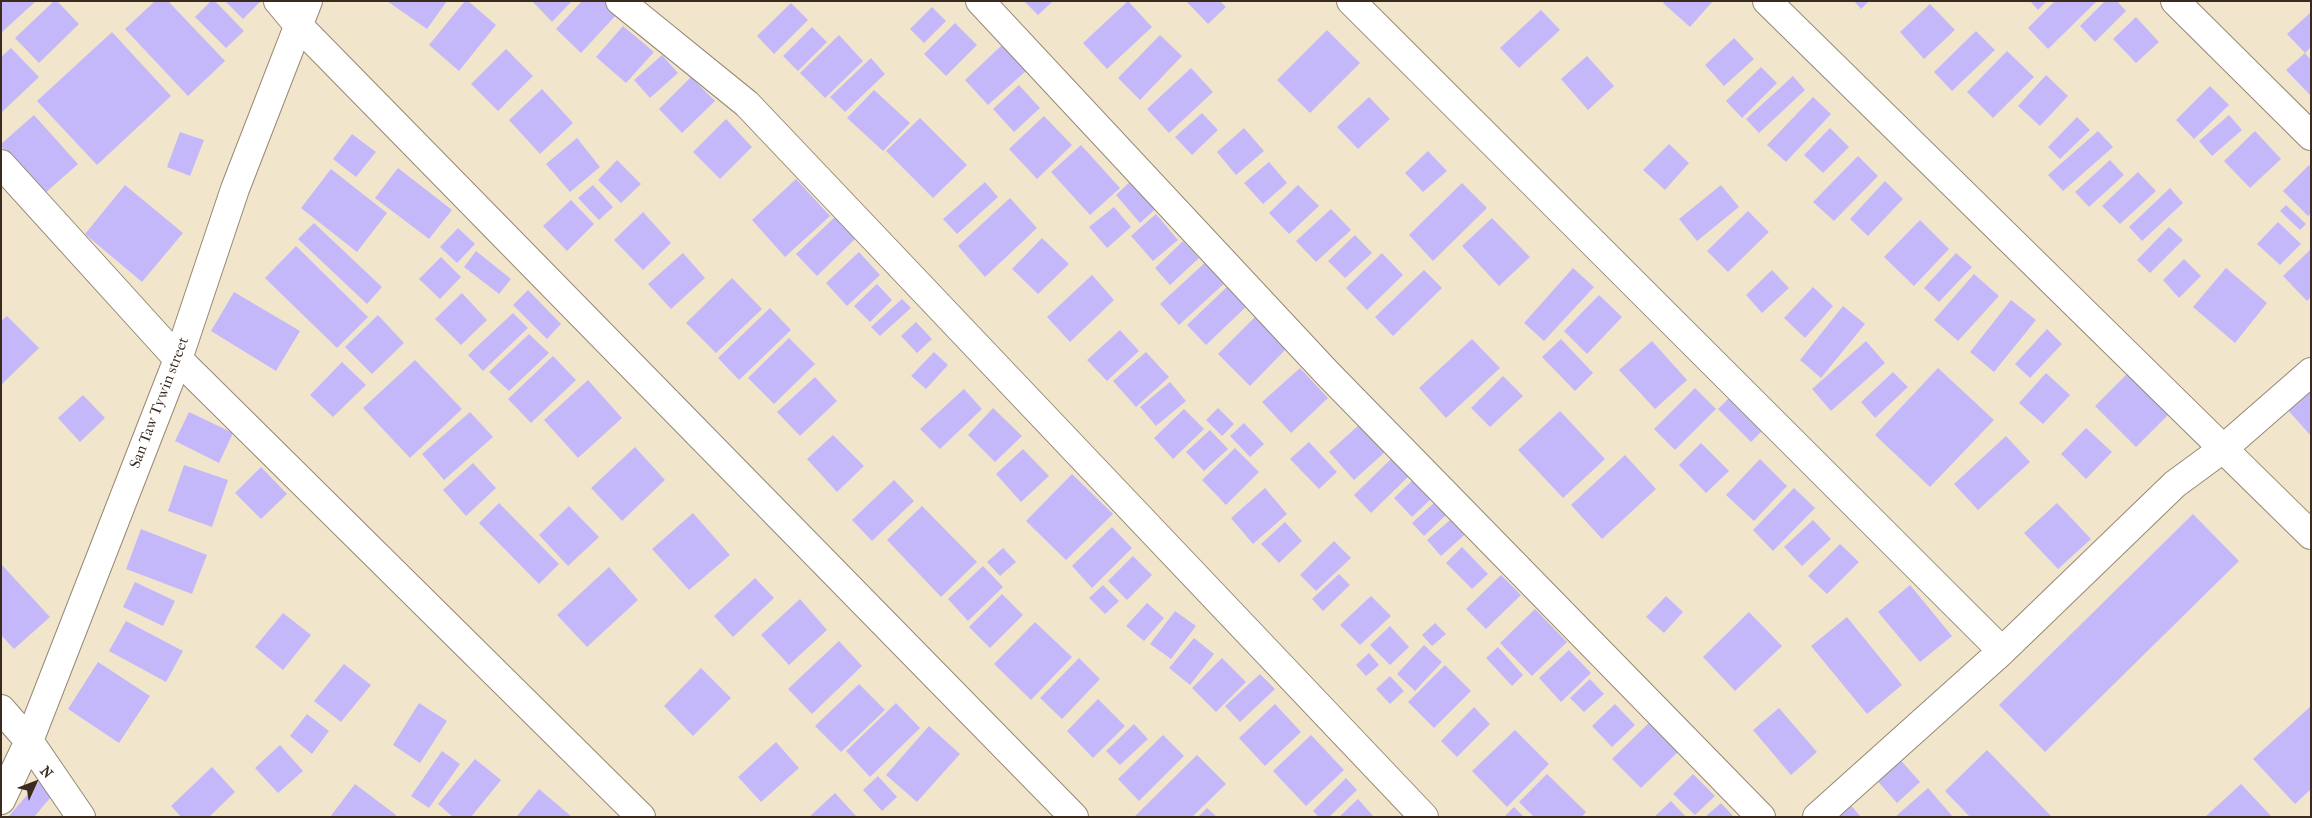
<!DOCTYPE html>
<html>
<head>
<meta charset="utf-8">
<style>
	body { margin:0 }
	#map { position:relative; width:2312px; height:818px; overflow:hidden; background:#f1e6cc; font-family:"IM FELL French Canon",serif }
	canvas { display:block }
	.frame { position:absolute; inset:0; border:2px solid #3b2a1e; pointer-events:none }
	.north { position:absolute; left:10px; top:758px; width:50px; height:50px; -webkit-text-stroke:4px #fff; paint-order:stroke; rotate:47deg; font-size:14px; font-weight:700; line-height:20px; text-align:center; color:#3b2a1e }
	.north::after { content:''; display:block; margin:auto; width:18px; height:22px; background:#3b2a1e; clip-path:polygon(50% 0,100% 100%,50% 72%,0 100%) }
</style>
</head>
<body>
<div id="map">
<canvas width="2312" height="818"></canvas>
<div class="frame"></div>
<div class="north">N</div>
</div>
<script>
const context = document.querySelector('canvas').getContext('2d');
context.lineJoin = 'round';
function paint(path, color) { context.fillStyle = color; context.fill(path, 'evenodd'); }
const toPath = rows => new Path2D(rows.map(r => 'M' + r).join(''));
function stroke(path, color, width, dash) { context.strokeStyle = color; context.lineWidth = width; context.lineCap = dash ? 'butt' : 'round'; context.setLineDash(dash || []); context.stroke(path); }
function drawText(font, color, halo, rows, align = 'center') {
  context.font = font + ' "IM FELL French Canon",serif'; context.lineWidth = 4; context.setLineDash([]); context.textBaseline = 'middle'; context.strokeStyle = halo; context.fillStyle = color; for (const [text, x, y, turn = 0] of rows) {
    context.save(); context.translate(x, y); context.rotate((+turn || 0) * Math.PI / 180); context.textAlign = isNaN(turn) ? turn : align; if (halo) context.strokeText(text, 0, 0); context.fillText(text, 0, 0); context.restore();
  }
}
paint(toPath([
	[1,1,36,1,1,33],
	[54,1,57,1,79,24,39,63,15,38],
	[155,1,168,1,225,61,188,96,125,29],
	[211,1,215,1,244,31,226,48,195,17],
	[225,1,261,1,243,19],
	[387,1,447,1,427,29],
	[465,1,468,1,496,25,459,71,429,45],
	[532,1,572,1,552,22],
	[582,1,605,1,618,13,581,53,556,29],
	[1024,1,1053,1,1038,15],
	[1128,1,1152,27,1107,69,1083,43],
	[1186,1,1220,1,1226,7,1208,24],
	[1665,1,1713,1,1690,27,1663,3],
	[1854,1,1869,1,1861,9],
	[2030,1,2047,1,2038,10],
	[2055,1,2097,1,2048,49,2028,28],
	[2105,1,2117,1,2126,11,2095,42,2080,26],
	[791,3,808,20,774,54,757,36],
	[1930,4,1955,30,1924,59,1900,32],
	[932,7,946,21,924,43,910,29],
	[1541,10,1560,30,1519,68,1500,48],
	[2311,12,2311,47,2305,53,2287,34],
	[2136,17,2159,42,2136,63,2113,39],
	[955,23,977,45,946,76,924,54],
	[623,26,654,52,626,83,596,57],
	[812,27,827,42,798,71,783,56],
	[1327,30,1360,63,1310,113,1277,80],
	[1976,31,1995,50,1952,91,1934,72],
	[112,32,171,96,97,165,37,101],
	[839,35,863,61,825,98,800,73],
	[1160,35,1182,56,1140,100,1118,78],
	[1734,38,1754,59,1724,86,1705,65],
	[1002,45,1027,70,988,105,965,80],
	[11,48,39,77,1,113,1,57],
	[506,49,533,76,498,111,471,84],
	[2007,51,2034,77,1993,118,1967,92],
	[2305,53,2311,60,2311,96,2286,70],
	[662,55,678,73,650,98,634,80],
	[1587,56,1614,86,1588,110,1561,79],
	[871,58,885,74,845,112,830,97],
	[1761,67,1777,83,1742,118,1726,101],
	[1191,68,1213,92,1169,133,1147,109],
	[2046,75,2068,96,2040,126,2018,106],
	[1793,76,1805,90,1759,133,1746,119],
	[691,77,715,101,682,133,659,109],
	[1019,85,1040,108,1014,132,993,109],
	[2210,86,2229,105,2194,139,2176,120],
	[542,89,573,123,540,154,509,120],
	[874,90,910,123,883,151,847,118],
	[1369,97,1390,119,1358,149,1337,127],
	[1813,97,1831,114,1786,162,1767,145],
	[1202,113,1218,130,1192,155,1175,137],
	[34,115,78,164,44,194,1,146,1,144],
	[2229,115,2242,130,2212,156,2199,141],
	[1044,116,1072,145,1037,179,1009,149],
	[2077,117,2090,130,2060,159,2048,147],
	[920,118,967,165,933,198,886,151],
	[726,119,752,147,720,179,693,152],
	[1244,128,1264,151,1236,175,1217,152],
	[1830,128,1849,147,1823,173,1804,155],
	[2098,131,2113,147,2063,191,2048,175],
	[2255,131,2281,159,2250,188,2224,161],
	[180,132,204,140,190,176,167,167],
	[352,134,376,152,356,177,333,159],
	[577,138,600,167,570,192,546,164],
	[1669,144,1689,163,1665,190,1643,170],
	[1081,145,1120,188,1090,215,1051,172],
	[1428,151,1447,171,1423,192,1405,173],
	[1858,156,1878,176,1834,221,1813,202],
	[617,160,641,184,621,203,598,180],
	[2110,160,2124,175,2089,207,2075,192],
	[1269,162,1287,183,1263,204,1244,183],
	[2309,165,2311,167,2311,213,2308,216,2283,191],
	[398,168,452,210,429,239,375,198],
	[331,169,387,213,357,252,301,208],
	[2138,172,2156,191,2120,224,2102,206],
	[1135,177,1160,205,1140,223,1116,195],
	[796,179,830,216,785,257,752,220],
	[1885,181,1903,199,1868,236,1850,219],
	[985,182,998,197,957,234,943,219],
	[1462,183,1487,208,1433,261,1409,235],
	[125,185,183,233,142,282,85,234],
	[593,185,613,207,599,220,578,198],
	[1298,185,1319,206,1289,234,1269,213],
	[1721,185,1739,207,1697,241,1679,219],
	[2170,188,2183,203,2142,241,2129,227],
	[1010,198,1037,228,985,277,958,246],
	[571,200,594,224,567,251,543,226],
	[2286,205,2306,224,2300,230,2280,211],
	[1114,207,1131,227,1107,248,1089,227],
	[1331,209,1351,230,1316,262,1296,241],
	[1748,211,1769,232,1728,272,1707,251],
	[643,212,671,243,643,270,614,240],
	[1156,214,1178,240,1153,261,1131,236],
	[835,217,855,239,817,276,796,254],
	[1492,218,1530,257,1499,286,1462,246],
	[1920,220,1949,249,1914,286,1884,257],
	[2278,222,2301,244,2280,265,2257,244],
	[314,223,382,287,367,304,298,239],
	[2169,227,2183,240,2150,273,2137,260],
	[458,228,475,244,457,263,440,247],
	[1355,235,1372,253,1345,278,1328,261],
	[1042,238,1069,264,1038,294,1012,269],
	[1183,241,1199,258,1170,285,1155,268],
	[296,246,368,317,337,348,265,278],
	[2311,249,2311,297,2307,301,2283,276],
	[476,251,511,279,499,294,464,267],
	[859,252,880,275,847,306,826,283],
	[683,253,705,278,671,309,648,284],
	[1382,253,1403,275,1367,310,1346,288],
	[1956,253,1972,267,1939,302,1924,288],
	[441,257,461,277,440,299,419,279],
	[1209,259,1228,280,1179,325,1160,304],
	[2184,259,2201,276,2179,298,2163,280],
	[1573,268,1594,287,1544,341,1524,323],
	[2226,268,2267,303,2235,343,2193,307],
	[1424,270,1442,288,1393,336,1375,317],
	[1772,270,1789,288,1762,313,1746,295],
	[1974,274,1999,296,1958,341,1934,320],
	[1092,275,1114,300,1070,342,1047,317],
	[732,278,762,309,716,353,686,323],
	[877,284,892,300,870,322,854,306],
	[1229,285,1248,305,1206,345,1187,325],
	[1813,287,1833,306,1805,338,1784,318],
	[528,290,561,324,547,339,513,305],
	[234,292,300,331,276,371,211,331],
	[462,293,487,320,461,345,435,319],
	[1599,295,1622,317,1587,354,1564,331],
	[902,299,911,308,880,336,871,327],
	[2011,300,2036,320,1994,372,1970,352],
	[1843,306,1865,324,1821,378,1800,360],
	[770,308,791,330,739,380,718,358],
	[513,313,528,328,483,371,468,355],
	[378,315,404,343,372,374,345,347],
	[1257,315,1289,346,1250,386,1218,354],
	[7,316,39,348,1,385,1,321],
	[916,322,932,339,917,353,901,336],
	[2047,329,2062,344,2030,378,2015,364],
	[1120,330,1139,351,1107,381,1087,360],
	[529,334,549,353,509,391,489,372],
	[789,338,815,364,774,404,748,378],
	[1472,339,1500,368,1446,418,1419,388],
	[1561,339,1593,373,1575,391,1542,357],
	[1652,341,1687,380,1655,409,1619,370],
	[1866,341,1885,363,1831,411,1812,389],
	[934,352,948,365,926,389,911,376],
	[1146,352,1169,377,1136,407,1113,381],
	[553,356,576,380,531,423,508,399],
	[415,360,462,409,410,458,363,408],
	[342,362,366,385,333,417,310,395],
	[1300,368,1328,398,1291,433,1262,402],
	[1938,368,1994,420,1930,487,1875,435],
	[2131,370,2172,411,2136,447,2095,406],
	[1893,372,1908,387,1875,418,1861,402],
	[2046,373,2070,395,2043,424,2019,403],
	[1503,376,1523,396,1490,427,1471,408],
	[815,377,837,401,800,436,777,412],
	[588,380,622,418,578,458,544,420],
	[1170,382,1186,401,1156,426,1140,407],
	[1695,388,1716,409,1675,450,1654,429],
	[2311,388,2311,436,2287,409],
	[964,389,982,409,940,449,920,429],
	[1733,394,1766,427,1751,442,1718,409],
	[83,395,105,418,80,442,58,418],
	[993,408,1022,436,995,462,968,435],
	[1218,408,1234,424,1222,436,1206,420],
	[1184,409,1204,429,1173,459,1154,438],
	[1560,411,1605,459,1563,498,1518,450],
	[189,412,233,433,219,463,175,441],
	[470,412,493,437,444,480,422,454],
	[1244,423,1264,444,1250,457,1230,436],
	[1360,424,1385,452,1354,480,1329,452],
	[2086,428,2112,452,2086,479,2061,454],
	[1210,430,1228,449,1204,471,1186,452],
	[833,435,864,466,837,492,807,459],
	[2006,436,2030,462,1978,510,1954,484],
	[1309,442,1337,472,1319,489,1290,459],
	[1701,443,1729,471,1706,493,1679,465],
	[635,447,665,480,622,521,591,488],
	[1235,448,1259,472,1226,505,1202,480],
	[1023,449,1049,476,1021,502,996,474],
	[1395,455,1412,473,1371,513,1354,495],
	[1625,455,1656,489,1602,539,1571,505],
	[1760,459,1787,486,1754,521,1726,495],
	[473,463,496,488,466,516,443,490],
	[184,465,228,480,212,527,168,511],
	[261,467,287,494,261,519,235,493],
	[1072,474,1113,514,1066,560,1026,521],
	[1417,476,1435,495,1412,517,1394,498],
	[894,480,914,501,872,541,852,520],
	[1265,488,1287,514,1253,544,1231,518],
	[1794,488,1815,508,1773,551,1753,530],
	[1435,502,1447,514,1424,536,1412,523],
	[499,503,559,564,539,584,479,523],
	[2057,503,2091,539,2058,569,2024,533],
	[569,506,599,537,568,566,539,535],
	[922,506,977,562,941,597,887,540],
	[693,513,730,555,689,590,652,549],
	[1457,514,1471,529,1441,556,1427,540],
	[2193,514,2239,561,2045,752,1999,705],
	[1813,520,1831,539,1802,566,1784,547],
	[1285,522,1302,541,1279,563,1261,544],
	[1112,527,1132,548,1092,588,1072,566],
	[141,529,207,555,192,594,126,569],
	[1334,541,1351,558,1316,591,1300,575],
	[1840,544,1859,562,1827,594,1808,576],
	[1462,547,1488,574,1472,589,1446,563],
	[1003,548,1016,562,1000,576,987,562],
	[1133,556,1152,575,1127,600,1108,581],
	[1,564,50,617,14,649,1,635],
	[983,566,1003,587,968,621,948,599],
	[609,567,638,600,587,647,557,615],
	[1339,574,1350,585,1323,611,1312,599],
	[1501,575,1521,595,1486,629,1466,609],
	[755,578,774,598,733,637,714,616],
	[135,582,175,601,163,626,123,607],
	[1103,585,1119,601,1105,614,1089,598],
	[1910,585,1952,636,1920,662,1878,612],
	[1002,594,1023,615,990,648,969,627],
	[1371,596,1391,616,1360,645,1340,625],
	[1666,596,1683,612,1664,633,1646,617],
	[800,599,827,630,789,665,761,635],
	[1147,603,1164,618,1144,641,1126,626],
	[1535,609,1567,642,1532,676,1500,643],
	[1175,611,1196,626,1171,659,1150,644],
	[1749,612,1782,646,1735,691,1703,657],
	[283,613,311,635,283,670,255,647],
	[1847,617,1902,685,1867,714,1811,646],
	[126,621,183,651,166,682,109,651],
	[1035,622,1072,657,1031,700,994,664],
	[1435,623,1446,634,1432,646,1422,635],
	[1390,626,1409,647,1390,665,1370,645],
	[1194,638,1214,654,1190,685,1169,668],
	[839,641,862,666,812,714,788,689],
	[1424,645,1442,662,1415,691,1397,674],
	[1498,647,1523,675,1512,686,1486,658],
	[1569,650,1591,673,1561,702,1539,678],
	[1369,653,1379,665,1366,676,1356,665],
	[1079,658,1100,679,1062,719,1040,698],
	[1222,658,1246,682,1216,712,1192,688],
	[98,662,150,696,119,743,68,709],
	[344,664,371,685,341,722,314,701],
	[1445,665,1471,691,1434,728,1408,702],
	[701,668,731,698,693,736,664,706],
	[1260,674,1275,689,1240,722,1225,706],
	[1390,676,1404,691,1390,704,1376,689],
	[1590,679,1604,694,1584,712,1570,698],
	[859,684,885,710,841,752,815,726],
	[1098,699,1125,726,1093,758,1067,731],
	[419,703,447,721,420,763,393,745],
	[896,703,920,728,870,777,846,751],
	[1275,704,1301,732,1265,766,1239,738],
	[1615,704,1635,725,1612,747,1592,726],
	[2311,706,2311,789,2295,804,2253,759],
	[1474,707,1490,724,1457,757,1441,741],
	[1779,708,1817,752,1791,775,1753,730],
	[307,714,329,731,312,754,290,736],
	[1656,716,1684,746,1641,788,1612,759],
	[1134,724,1148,739,1120,765,1106,751],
	[929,726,960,754,917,802,886,775],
	[1515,730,1549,764,1507,807,1472,771],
	[1163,735,1184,756,1139,801,1118,779],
	[1311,735,1344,770,1306,806,1273,771],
	[776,742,799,768,761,802,738,777],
	[280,745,303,771,278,793,255,768],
	[1987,750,2052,817,1970,817,1945,791],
	[442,751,460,764,429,808,411,796],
	[1197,755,1226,784,1192,817,1134,817],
	[1896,755,1920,782,1897,803,1873,776],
	[475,759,501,780,471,817,453,817,438,804],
	[212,767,235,792,209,817,181,817,171,806],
	[1547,774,1586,812,1582,817,1534,817,1519,802],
	[1693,774,1715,796,1695,815,1673,794],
	[878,776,897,797,882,811,863,790],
	[1346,778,1357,790,1329,817,1319,817,1313,811],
	[41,779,55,792,34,817,8,817],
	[355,784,396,815,395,817,330,817],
	[2241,784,2272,817,2205,817],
	[1928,788,1953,817,1895,817],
	[539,789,572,817,516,817],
	[835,793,857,817,809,817],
	[1358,799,1374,817,1339,817],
	[1671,801,1686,817,1654,817],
	[1847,801,1861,817,1830,817],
	[1721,803,1734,817,1705,817],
	[1514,807,1524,817,1504,817],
	[1207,808,1217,817,1198,817]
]), '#c5b8fa');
const minor = toPath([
	[278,1,298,25,1074,817],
	[620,1,747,104,1424,817],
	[980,1,1328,374,1761,817],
	[1351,1,2002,651],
	[1767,1,2311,535],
	[2175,1,2311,136],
	[1,164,178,359,641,817],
	[1,709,29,741,81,817],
	[1,800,29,741,178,359,235,189,308,1],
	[1817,817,2002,651,2175,484,2224,448,2311,372]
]);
stroke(minor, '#968875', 30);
stroke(minor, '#fff', 28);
drawText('15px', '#3b2a1e', '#fff', [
	["San Taw Tywin street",160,403,-69]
]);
</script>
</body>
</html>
